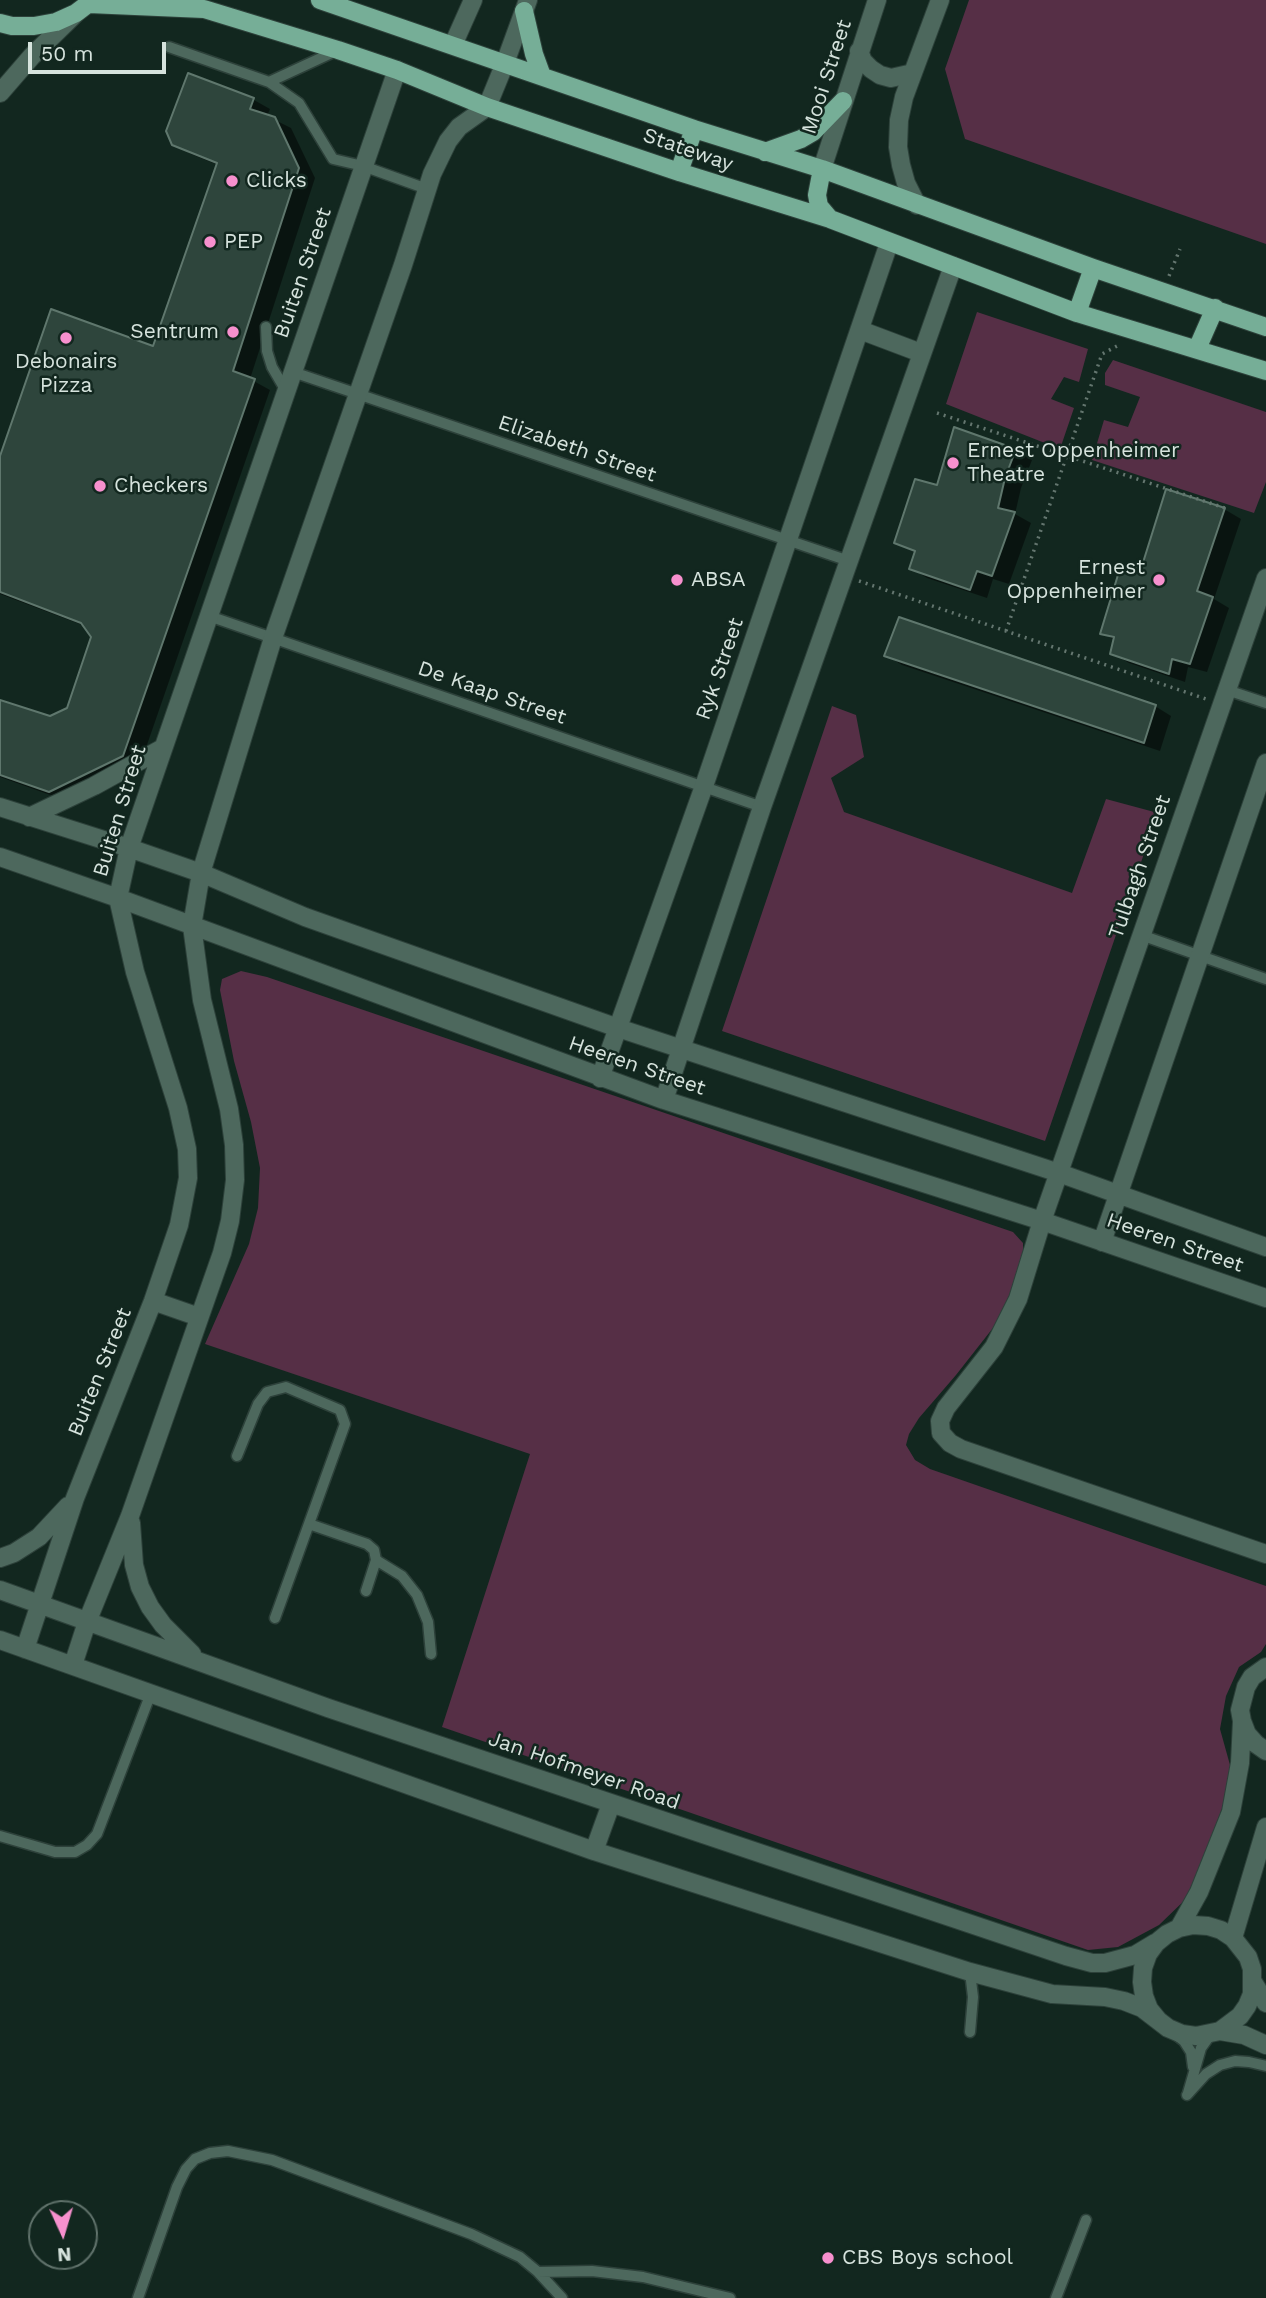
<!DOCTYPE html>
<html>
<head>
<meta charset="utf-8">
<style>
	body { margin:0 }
	#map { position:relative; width:1266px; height:2298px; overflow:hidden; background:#12271f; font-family:"Work Sans",sans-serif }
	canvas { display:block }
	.north { position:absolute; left:28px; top:2200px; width:70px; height:70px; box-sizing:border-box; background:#12271f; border:2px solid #60726b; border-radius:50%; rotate:176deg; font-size:19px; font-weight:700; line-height:28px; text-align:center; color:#d6e3dd }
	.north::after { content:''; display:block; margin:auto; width:24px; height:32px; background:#f790ce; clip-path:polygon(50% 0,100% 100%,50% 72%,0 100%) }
	.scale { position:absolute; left:28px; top:42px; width:138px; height:32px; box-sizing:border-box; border:4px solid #d6e3dd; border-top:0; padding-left:9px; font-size:21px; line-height:24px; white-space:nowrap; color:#d6e3dd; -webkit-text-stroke:5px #12271f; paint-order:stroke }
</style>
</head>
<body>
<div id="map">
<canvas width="1266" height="2298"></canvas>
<div class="north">N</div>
<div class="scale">50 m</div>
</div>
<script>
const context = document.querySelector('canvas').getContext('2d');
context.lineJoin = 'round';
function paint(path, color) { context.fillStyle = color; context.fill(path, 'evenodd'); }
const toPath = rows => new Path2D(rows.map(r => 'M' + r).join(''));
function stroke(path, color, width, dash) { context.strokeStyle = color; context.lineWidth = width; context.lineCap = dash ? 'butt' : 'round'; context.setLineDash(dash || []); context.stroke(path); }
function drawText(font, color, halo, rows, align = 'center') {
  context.font = font + ' "Work Sans",sans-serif'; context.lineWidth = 5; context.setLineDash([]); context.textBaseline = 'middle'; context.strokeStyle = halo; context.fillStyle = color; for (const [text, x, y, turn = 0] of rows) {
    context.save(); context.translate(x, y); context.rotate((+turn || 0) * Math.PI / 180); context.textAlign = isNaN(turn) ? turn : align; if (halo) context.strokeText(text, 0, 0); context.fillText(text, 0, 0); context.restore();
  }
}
paint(toPath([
	[969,0,1266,0,1266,244,965,139,945,69],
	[977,312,1088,349,1079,382,1064,377,1051,399,1074,408,1060,449,946,404],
	[1113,360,1266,412,1266,482,1254,513,1092,460,1104,420,1128,427,1140,397,1105,385,1105,373],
	[832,706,856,715,864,757,831,778,844,812,1072,893,1106,799,1158,813,1045,1141,722,1031],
	[241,971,267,977,1013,1232,1023,1243,1023,1261,1000,1319,956,1375,919,1418,909,1434,906,1445,915,1460,930,1469,1266,1586,1266,1644,1261,1652,1239,1667,1226,1696,1220,1729,1230,1765,1226,1798,1189,1896,1159,1925,1118,1947,1088,1950,442,1727,530,1454,205,1344,249,1244,258,1208,260,1168,251,1122,234,1061,220,990,222,979]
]), '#562f46');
paint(toPath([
	[189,75,254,100,270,109,267,116,291,128,315,178,250,379,270,390,140,765,67,801,0,777,0,702,50,718,69,709,93,636,85,626,0,594,0,462,154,349,218,165,191,154,174,144],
	[1015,450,1032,460,1021,488,1015,514,1031,523,1009,584,993,579,987,598,927,578,911,568,916,553,896,543,938,487],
	[1224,509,1241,519,1214,599,1229,608,1207,672,1188,667,1185,682,1129,663,1112,653,1115,640,1102,633,1142,571],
	[886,655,1155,706,1171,716,1160,751,902,665]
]), '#0007');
const building = toPath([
	[188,73,254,98,250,109,275,117,299,168,233,371,255,379,123,756,49,792,0,775,0,700,50,716,67,708,91,637,81,623,0,592,0,456,51,309,153,346,217,163,172,145,166,131,188,73],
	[954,427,1016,449,1005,478,998,508,1015,512,992,576,977,571,970,590,909,569,915,551,894,543,915,479,937,485,954,427],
	[1166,489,1225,508,1197,591,1213,597,1190,664,1172,659,1169,674,1110,654,1114,637,1100,634,1121,565,1141,569,1166,489],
	[899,617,1156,705,1144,743,884,656,899,617]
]);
paint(building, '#2e453c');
stroke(building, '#5f776d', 2);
const service = toPath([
	[169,47,269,82,299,103,333,159,363,166,427,189],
	[269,82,338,50],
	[266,327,267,351,272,367,286,391],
	[293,372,849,561],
	[209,616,762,807],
	[1227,690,1266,703],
	[1141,935,1266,979],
	[237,1456,258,1404,267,1392,286,1387,340,1410,345,1424,275,1618],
	[309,1524,367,1544,374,1550,376,1560,366,1591],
	[376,1560,402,1576,417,1595,428,1622,431,1654],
	[0,1836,55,1852,75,1852,87,1845,97,1834,151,1693],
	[970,2032,973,1997,970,1972],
	[1175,2034,1184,2041,1191,2052,1193,2067],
	[1188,2093,1201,2048,1211,2034],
	[1187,2095,1206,2074,1220,2065,1235,2061,1249,2062,1266,2066],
	[538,2272,592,2271,643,2277,730,2298],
	[138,2298,177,2187,186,2169,195,2159,210,2153,228,2151,272,2160,471,2234,520,2257,538,2272,562,2298],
	[1056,2298,1086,2220]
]);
const minor = toPath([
	[453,45,473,0],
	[859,51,863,61,871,69,880,75,891,78,913,73],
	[822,169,877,0],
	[917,205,906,183,901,165,898,147,899,120,904,97,940,0],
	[860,330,921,353],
	[1266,578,1042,1221,1018,1299,994,1347,946,1408,940,1421,941,1433,950,1443,961,1449,1266,1554],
	[0,807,129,848,201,873,305,917,618,1028,1059,1173,1266,1247],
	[29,817,94,786,163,748],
	[0,857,118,898,664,1100,1042,1221,1266,1298],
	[600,1078,704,786,889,243],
	[664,1100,762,807,953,266],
	[1102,1242,1266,763],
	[153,1301,199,1317],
	[131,1523,134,1565,140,1587,150,1607,163,1625,192,1654],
	[0,1558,14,1553,39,1537,68,1506],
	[0,1590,328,1708,1066,1956,1092,1963,1105,1963,1135,1955,1155,1943],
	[0,1640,594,1851,970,1972,1052,1994,1105,1997,1124,2001,1142,2008,1168,2028,1182,2034,1196,2036,1220,2031,1240,2016,1247,2006,1252,1994,1252,1969,1248,1957,1233,1938,1221,1930,1208,1926,1193,1925,1179,1928,1167,1934,1156,1943,1148,1954,1143,1968,1142,1982,1144,1996,1149,2009,1158,2020],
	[25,1649,75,1498,153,1301,179,1225,188,1178,187,1149,178,1108,135,972,118,898,129,848,397,70],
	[73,1665,87,1622,130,1516,222,1253,230,1221,235,1180,234,1145,229,1109,202,1000,192,926,201,873,273,638,403,265,432,174,448,141,459,127,487,107,505,63,528,0],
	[1266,1667,1252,1677,1246,1687,1240,1710,1242,1721,1247,1734,1256,1744,1266,1751],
	[594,1851,611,1804],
	[1179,1928,1199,1892,1231,1812,1240,1763,1242,1721],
	[1233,1938,1266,1827],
	[1253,1982,1266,2003],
	[1220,2031,1244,2035,1266,2045]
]);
const tertiary = toPath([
	[0,93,32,56,74,15]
]);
const primary = toPath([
	[320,0,694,129,822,169,1093,268,1266,327],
	[89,4,204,9,338,50,397,70,487,107,679,172,830,219,1077,313,1266,371],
	[524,11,534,54,542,76],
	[0,23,12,26,34,26,56,22,76,13,93,0],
	[765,152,801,139,813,132,843,101],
	[822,169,817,195,819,206,830,219],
	[679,172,694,129],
	[1077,313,1093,268],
	[1197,349,1215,308]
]);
stroke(service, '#2d413a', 13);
stroke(minor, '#2d413a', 20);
stroke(tertiary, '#2d413a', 20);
stroke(primary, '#2d413a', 20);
stroke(toPath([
	[1169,276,1180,249],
	[937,413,1225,508],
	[859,581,1206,699],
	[1006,631,1102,354,1119,345]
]), '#64766f', 3.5, [2, 5]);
stroke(service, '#4d685d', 10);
stroke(minor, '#4d685d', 18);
stroke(tertiary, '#4d685d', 18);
stroke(primary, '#76ae97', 18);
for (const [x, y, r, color] of [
	[232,181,7,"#f790ce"],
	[210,242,7,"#f790ce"],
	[233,332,7,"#f790ce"],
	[66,338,7,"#f790ce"],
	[953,463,7,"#f790ce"],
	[100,486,7,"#f790ce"],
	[677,580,7,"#f790ce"],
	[1159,580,7,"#f790ce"],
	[828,2258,7,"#f790ce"]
]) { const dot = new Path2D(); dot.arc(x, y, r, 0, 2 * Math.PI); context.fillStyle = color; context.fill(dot); stroke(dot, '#12271f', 2.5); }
drawText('21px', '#d6e3dd', '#12271f', [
	["Mooi Street",827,77,-72],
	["Stateway",688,150,19],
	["Buiten Street",303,273,-71],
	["Elizabeth Street",577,449,19],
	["Ryk Street",720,669,-71],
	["De Kaap Street",492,693,19],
	["Buiten Street",120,811,-73],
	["Tulbagh Street",1140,867,-71],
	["Heeren Street",637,1066,19],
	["Heeren Street",1175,1243,19],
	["Buiten Street",100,1372,-68],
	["Jan Hofmeyer Road",584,1771,19]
]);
drawText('21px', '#d6e3dd', '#12271f', [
	["Clicks",246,181],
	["PEP",224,242],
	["Sentrum",219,332,"right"],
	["Debonairs",66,362,"center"],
	["Pizza",66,386,"center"],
	["Ernest Oppenheimer",967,451],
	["Theatre",967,475],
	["Checkers",114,486],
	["Ernest",1145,568,"right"],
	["Oppenheimer",1145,592,"right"],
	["ABSA",691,580],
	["CBS Boys school",842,2258]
], 'left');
</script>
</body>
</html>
